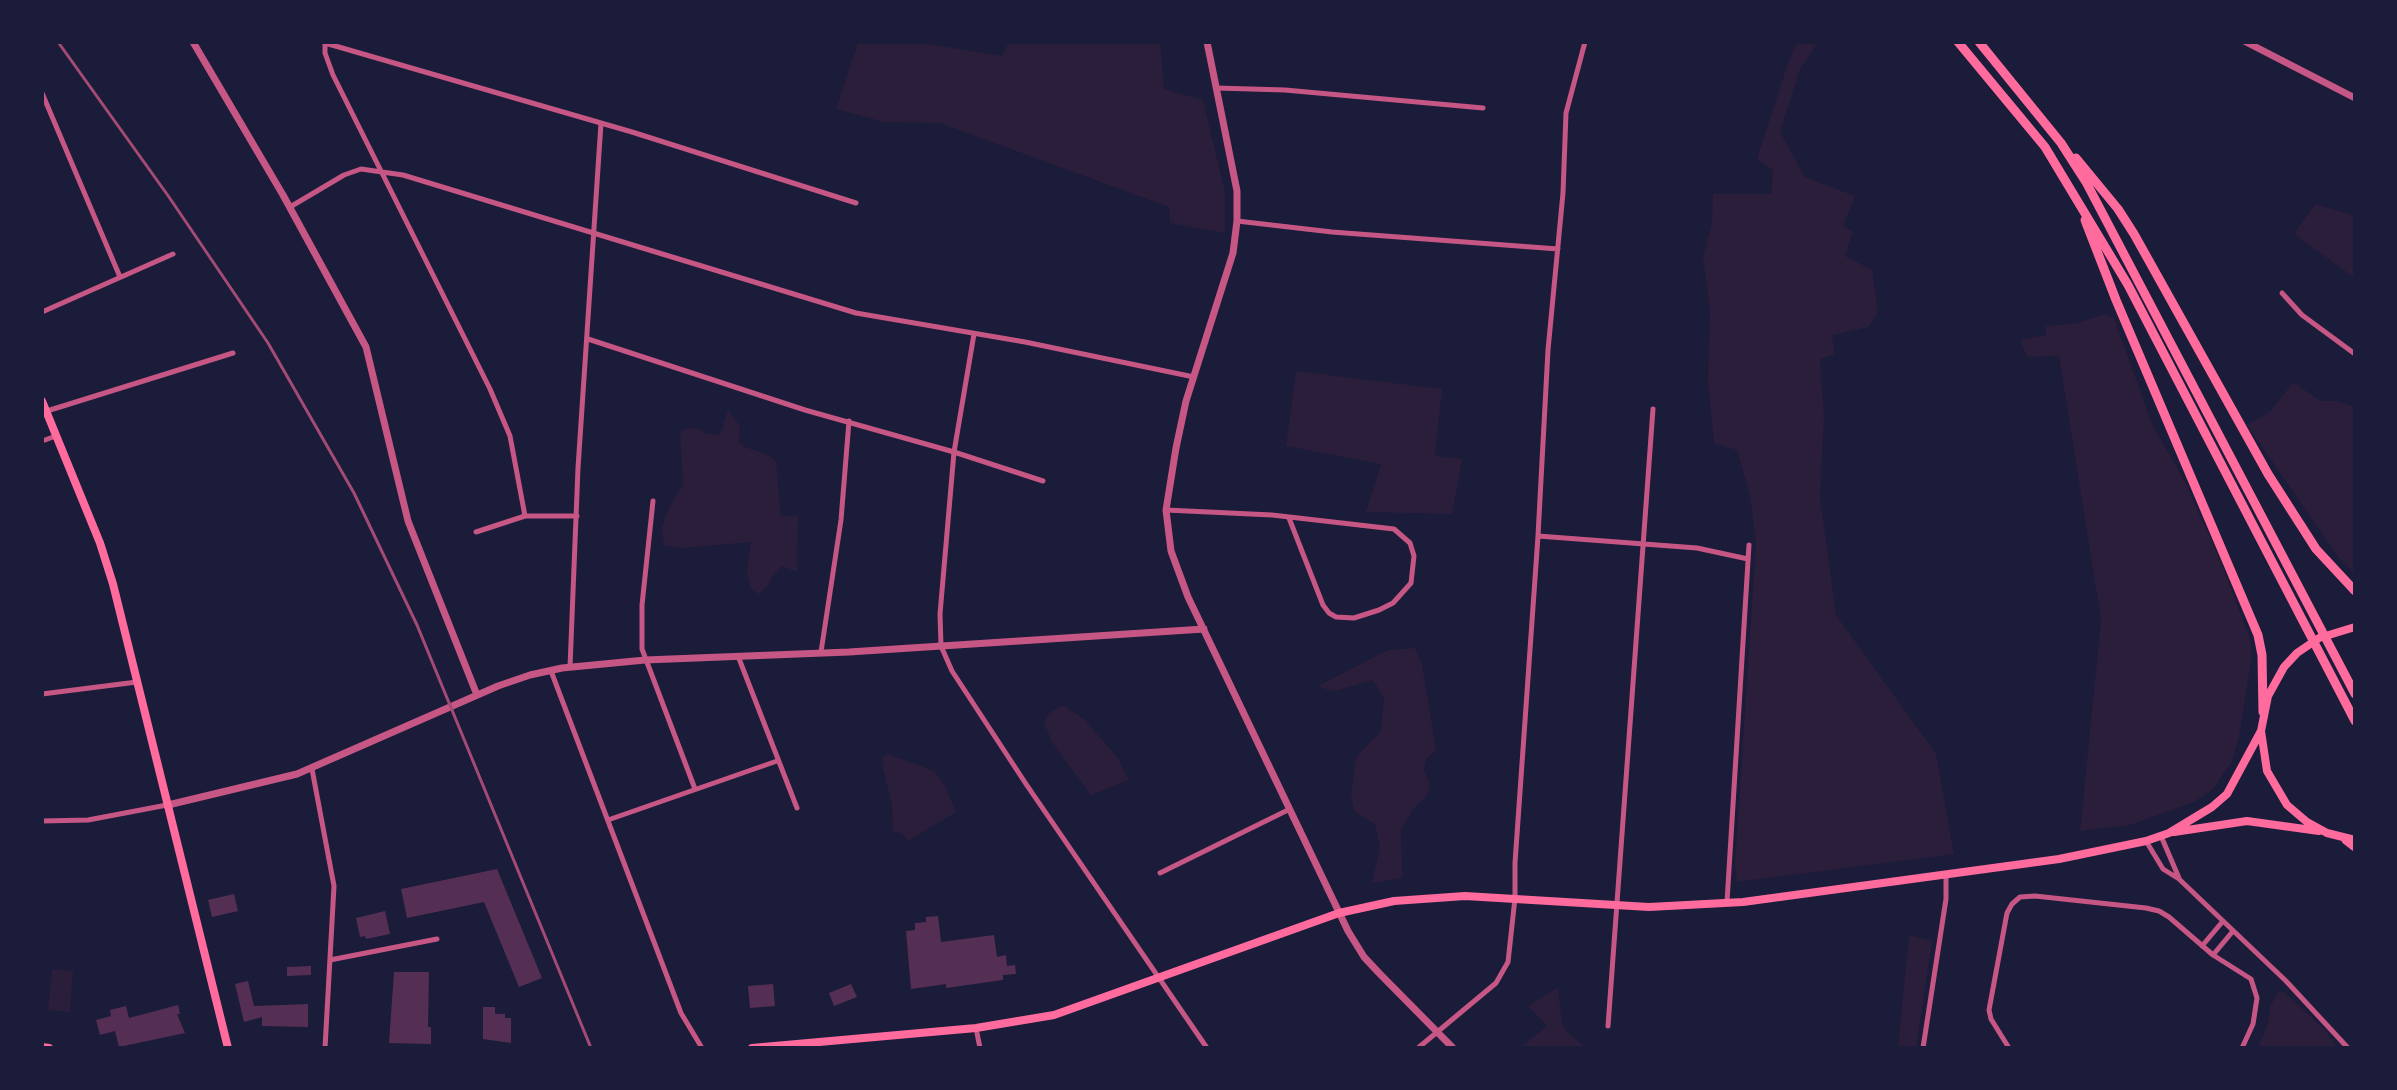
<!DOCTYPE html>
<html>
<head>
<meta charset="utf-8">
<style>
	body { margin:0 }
	#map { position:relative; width:2397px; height:1090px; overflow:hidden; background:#1b1b3a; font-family:Cabin,sans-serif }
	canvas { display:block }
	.frame { position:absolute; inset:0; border:44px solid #1b1b3a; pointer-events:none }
</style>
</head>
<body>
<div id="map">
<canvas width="2397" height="1090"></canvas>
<div class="frame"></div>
</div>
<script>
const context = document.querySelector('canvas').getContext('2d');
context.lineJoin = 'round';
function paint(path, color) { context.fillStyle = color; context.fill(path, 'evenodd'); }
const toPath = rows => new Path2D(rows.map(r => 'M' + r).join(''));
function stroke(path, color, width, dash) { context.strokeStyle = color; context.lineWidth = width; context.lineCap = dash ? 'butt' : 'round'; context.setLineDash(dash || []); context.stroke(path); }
paint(toPath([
	[858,42,916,42,1002,56,1009,42,1160,42,1164,89,1203,100,1225,192,1225,233,1170,223,1169,207,940,123,884,122,836,109],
	[1797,42,1818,42,1800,69,1780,132,1805,177,1855,196,1843,226,1853,232,1845,256,1872,270,1878,312,1868,327,1832,335,1835,354,1820,359,1824,416,1820,497,1836,615,1936,754,1954,854,1737,882,1735,865,1756,543,1750,495,1737,450,1714,443,1708,381,1710,311,1703,257,1712,223,1713,194,1771,194,1773,170,1757,159,1787,66],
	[2315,204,2355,216,2355,278,2294,234],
	[2105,314,2114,318,2152,424,2186,484,2223,567,2251,642,2251,661,2239,737,2232,761,2212,790,2194,802,2130,825,2080,831,2101,620,2059,356,2027,357,2020,340,2046,335,2046,326,2078,323],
	[1296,371,1442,389,1435,456,1462,459,1452,514,1366,512,1381,464,1286,446],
	[2293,382,2321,401,2336,401,2355,407,2355,574,2339,558,2247,425,2271,411],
	[728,410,740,426,739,442,745,447,769,455,776,462,781,517,798,515,797,572,782,566,773,576,766,588,758,594,751,589,747,572,751,542,684,548,664,545,662,527,667,512,683,484,680,434,684,429,696,428,706,433,720,435],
	[1415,648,1422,665,1436,749,1426,760,1424,769,1430,786,1427,796,1413,809,1401,830,1402,878,1372,883,1380,847,1375,824,1354,811,1351,797,1356,757,1381,731,1384,698,1373,680,1335,691,1321,688,1320,685,1388,650],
	[1063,705,1085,720,1117,757,1129,780,1091,795,1052,742,1044,723,1049,713],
	[888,754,934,771,945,786,956,812,908,841,901,833,893,831,892,805,883,769,883,757],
	[1909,935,1932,941,1916,1048,1898,1048],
	[52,969,73,971,70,1012,48,1010],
	[1558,987,1562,1024,1568,1033,1586,1048,1520,1048,1547,1026,1528,1006],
	[2279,992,2284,992,2295,1002,2325,1030,2337,1048,2258,1048,2268,1023,2270,1006]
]), '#2a1e3b');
paint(toPath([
	[497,869,542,978,519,987,484,902,407,918,401,889],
	[234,894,238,911,212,917,208,900],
	[385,911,390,934,366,939,365,936,360,937,356,918],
	[938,916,941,942,994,935,997,957,1006,955,1007,966,1015,965,1016,974,1003,975,1003,980,946,988,946,984,911,989,906,931,915,930,915,923,926,922,926,917],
	[311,966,311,975,287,976,287,967],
	[394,972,429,972,428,1027,431,1027,431,1044,389,1043],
	[248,981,254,1006,308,1004,308,1027,262,1026,262,1017,244,1022,235,984],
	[773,984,775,1006,750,1008,748,986],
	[851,984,857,997,834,1006,829,993],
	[178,1005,180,1014,177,1014,185,1033,119,1047,115,1031,100,1035,96,1020,111,1016,110,1010,126,1006,129,1018],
	[483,1007,495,1007,495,1014,505,1014,505,1018,511,1018,511,1043,483,1039]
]), '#542f53');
stroke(toPath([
	[325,42,325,53,333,75,490,389,510,436,525,516,577,516],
	[325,43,632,132,856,203],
	[1216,88,1285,90,1483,108],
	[42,93,120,277],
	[290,207,344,175,361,169,403,175,856,313,1025,342,1194,377],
	[1237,221,1332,232,1558,249],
	[2282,293,2302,315,2355,354],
	[42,312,173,254],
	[974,334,954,452,940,614,941,646,952,671,1026,784,1207,1048],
	[588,339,805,410,954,452,1043,481],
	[47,411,233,353],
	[42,441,56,436],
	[653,501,642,605,642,649,695,789],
	[1166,510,1272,515,1394,529,1410,543,1414,556,1411,583,1393,603,1379,610,1354,618,1336,617,1329,613,1323,605,1289,518],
	[476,532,525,516],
	[1538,536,1697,548,1748,559],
	[821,652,841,520,849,421],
	[738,656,797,808],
	[570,667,578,468,601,123],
	[551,671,681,1013,702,1048],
	[42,694,137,682],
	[312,769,334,886,325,1048],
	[608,820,777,761],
	[42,821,88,820,167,805],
	[2161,836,2179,878],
	[2146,841,2163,869,2179,879,2286,981,2348,1048],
	[1160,873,1290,809],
	[1727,902,1749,545],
	[2202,946,2223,921],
	[2213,955,2233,931],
	[330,960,437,939],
	[1608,1026,1653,409],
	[976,1028,980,1048],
	[1418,1048,1496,983,1508,962,1515,898,1515,863,1538,536,1548,350,1563,193,1566,113,1585,42],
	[1923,1048,1946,899,1946,875],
	[2009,1048,1991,1019,1989,1010,2007,913,2012,904,2020,897,2035,896,2146,908,2159,911,2169,917,2213,955,2251,979,2257,998,2253,1024,2242,1048]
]), '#c65784', 5);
stroke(toPath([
	[193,42,283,195,366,347,408,521,477,695],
	[1207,42,1237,191,1237,221,1233,253,1186,401,1176,448,1166,510,1171,551,1188,597,1348,931,1364,957,1379,973,1453,1048],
	[2246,42,2355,98],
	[168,805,297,774,498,686,530,675,562,668,645,660,849,652,1204,629]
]), '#c65784', 7);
stroke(toPath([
	[42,401,100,543,113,584,228,1048],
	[2355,627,2319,638,2297,653,2284,667,2268,696,2261,731,2267,771,2287,805,2307,822,2327,833,2355,840],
	[2174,832,2247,821,2319,831],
	[42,1047,49,1048],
	[752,1048,976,1028,1054,1015,1339,913,1394,901,1465,896,1649,907,1743,902,2059,859,2146,841,2169,833,2212,807,2227,794,2261,731]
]), '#ff6b9d', 8);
stroke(toPath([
	[1958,42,2045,147,2128,285,2355,721],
	[1979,42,2061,143,2086,182,2355,694],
	[2076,158,2118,209,2134,234,2268,474,2316,549,2355,591],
	[2085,220,2116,300,2258,635,2262,655,2263,712],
	[2346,840,2355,847]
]), '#ff6b9d', 9);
stroke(toPath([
	[58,42,169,197,268,343,354,493,417,625,591,1048]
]), '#a44b75', 3);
</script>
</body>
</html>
